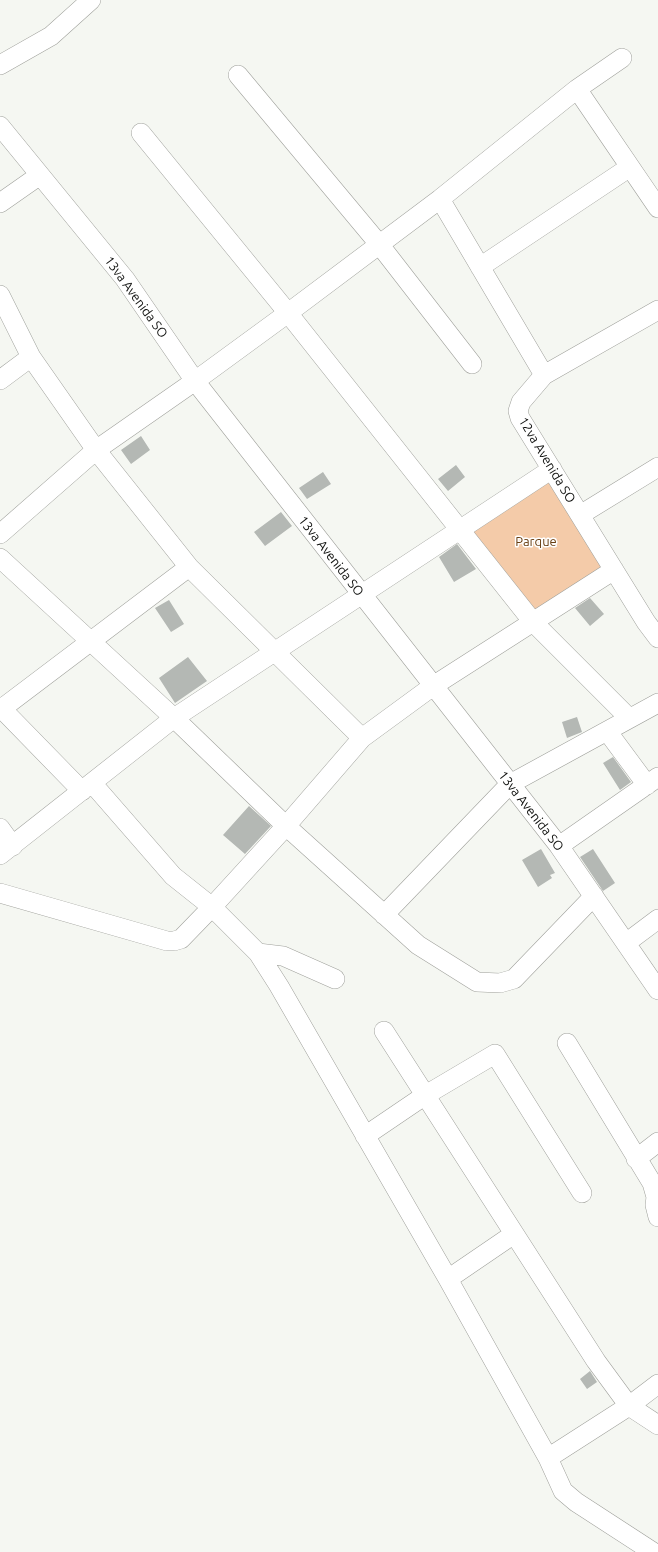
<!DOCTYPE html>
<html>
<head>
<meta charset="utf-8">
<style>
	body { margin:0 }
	canvas { display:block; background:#f5f7f2 }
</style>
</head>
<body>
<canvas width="658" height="1552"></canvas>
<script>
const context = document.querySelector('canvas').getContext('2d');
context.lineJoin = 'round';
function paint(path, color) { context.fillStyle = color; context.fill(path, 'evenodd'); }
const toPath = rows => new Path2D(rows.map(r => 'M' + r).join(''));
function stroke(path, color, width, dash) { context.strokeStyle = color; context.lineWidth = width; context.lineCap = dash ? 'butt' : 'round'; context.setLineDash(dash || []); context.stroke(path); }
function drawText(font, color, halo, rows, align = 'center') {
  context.font = font + ' Ubuntu,sans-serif'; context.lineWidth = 3; context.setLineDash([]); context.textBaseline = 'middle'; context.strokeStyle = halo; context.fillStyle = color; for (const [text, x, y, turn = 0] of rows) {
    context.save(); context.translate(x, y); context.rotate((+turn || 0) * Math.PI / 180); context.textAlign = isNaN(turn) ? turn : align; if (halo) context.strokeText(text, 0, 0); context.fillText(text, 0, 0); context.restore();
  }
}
paint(toPath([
	[552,469,614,570,533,622,460,529]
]), '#f4cba9');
paint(toPath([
	[141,436,150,450,131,464,121,450],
	[456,465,465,477,448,491,438,479],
	[323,472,331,484,307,499,299,488],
	[281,512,292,526,265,546,254,532],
	[457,544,476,569,454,582,439,557],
	[590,598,604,614,590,626,575,608],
	[169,600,184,624,171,632,155,608],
	[188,657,207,681,175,703,159,678],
	[577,717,582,732,567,738,562,722],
	[613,757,631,782,620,790,603,763],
	[249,806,271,826,245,854,223,835],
	[541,849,555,873,550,875,552,878,538,887,522,860],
	[593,849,615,883,603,891,580,857],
	[590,1371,597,1382,587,1389,580,1379]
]), '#b4b8b4');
const minor = toPath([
	[0,65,51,36,91,0],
	[238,75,379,244,472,364],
	[577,89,658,208],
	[0,126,125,279,195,381,559,846,658,990],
	[141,133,288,313,533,622,629,718],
	[440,199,544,375],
	[0,203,40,175],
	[480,267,630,167],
	[0,295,31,357,96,450,189,567,362,738,433,686,614,570],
	[658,310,544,375,521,402,518,411,520,418,646,622,658,638],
	[0,380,31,357],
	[580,515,658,467],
	[0,534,96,450,195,381,288,313,440,199,577,89,622,58],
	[0,558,174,718,286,826,418,945,477,982,500,983,514,979,594,896],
	[0,707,82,791],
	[0,710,189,567],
	[607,731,647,785],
	[92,783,173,876,212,907,286,826,362,738],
	[0,828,13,846],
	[559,846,658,777],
	[0,855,174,718,552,469],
	[0,893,167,941,174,941,181,939,212,907,258,953,279,986,448,1279,548,1458,563,1491,576,1502,653,1552],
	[384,915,510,784,658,703],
	[626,943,658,919],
	[258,953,283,956,335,979],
	[384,1031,596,1361,629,1406,658,1425],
	[567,1043,652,1183,656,1197,655,1205,658,1217],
	[365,1136,424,1096,495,1054,582,1193],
	[636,1159,658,1142],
	[448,1279,514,1234],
	[548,1458,629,1406,658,1384]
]);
stroke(minor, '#9fa09b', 20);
stroke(minor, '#fff', 19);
drawText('13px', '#0f100e', '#fff', [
	["13va Avenida SO",136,297,54],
	["12va Avenida SO",547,460,59],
	["13va Avenida SO",331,556,52],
	["13va Avenida SO",531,811,52]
]);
drawText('13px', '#693f12', '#fff', [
	["Parque",536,542]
]);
</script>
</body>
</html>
